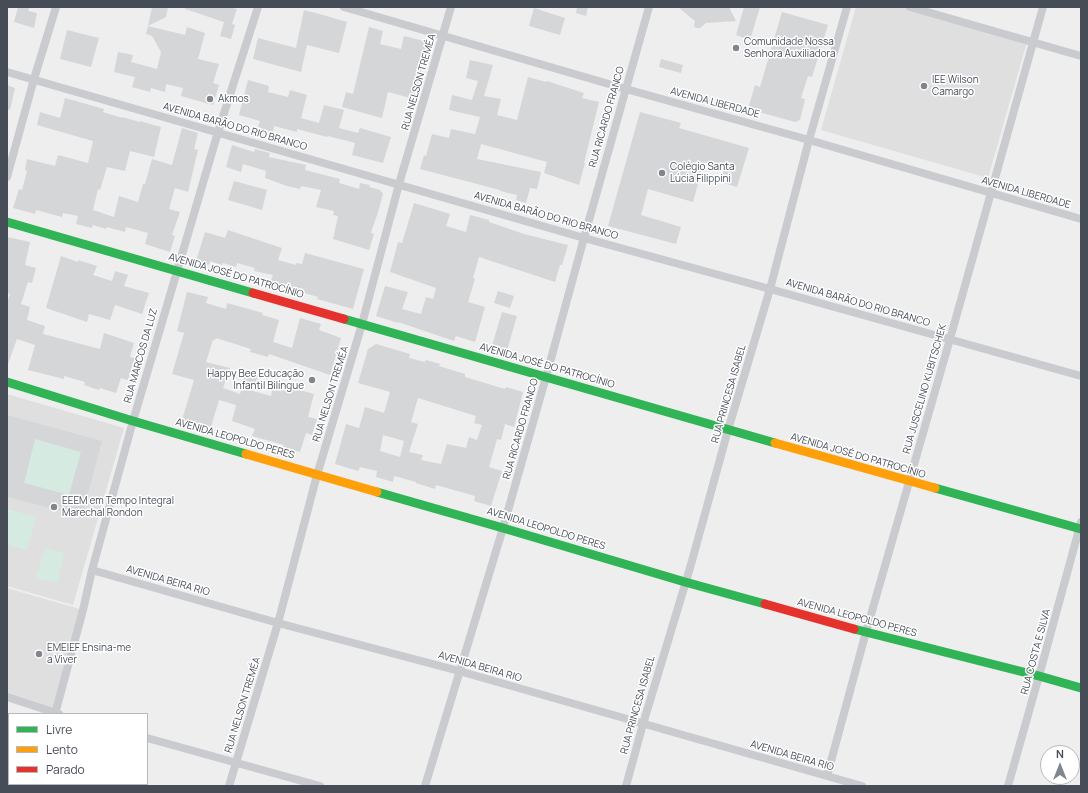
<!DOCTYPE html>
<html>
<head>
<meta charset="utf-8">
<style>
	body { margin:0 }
	#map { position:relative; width:1088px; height:793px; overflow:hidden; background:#eee; font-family:Manrope,sans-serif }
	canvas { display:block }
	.frame { position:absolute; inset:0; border:8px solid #474d57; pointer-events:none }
	.legend { position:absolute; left:8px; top:713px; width:140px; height:72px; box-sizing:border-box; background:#fff; border:1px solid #b5b8bc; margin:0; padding:5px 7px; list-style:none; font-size:12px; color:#474d57 }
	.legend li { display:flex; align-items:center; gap:8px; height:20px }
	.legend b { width:20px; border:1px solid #b5b8bc }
	.north { position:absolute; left:1040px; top:745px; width:40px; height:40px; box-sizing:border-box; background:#fff; border:1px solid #b5b8bc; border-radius:50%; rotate:0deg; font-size:11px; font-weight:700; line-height:16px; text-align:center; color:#474d57 }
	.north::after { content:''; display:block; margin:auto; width:14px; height:18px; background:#81858c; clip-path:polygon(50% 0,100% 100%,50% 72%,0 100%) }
</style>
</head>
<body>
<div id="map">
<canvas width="1088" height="793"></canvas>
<div class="frame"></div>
<ul class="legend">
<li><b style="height:5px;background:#30b455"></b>Livre</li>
<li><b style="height:5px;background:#ff9f0a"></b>Lento</li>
<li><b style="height:5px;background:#e5322d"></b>Parado</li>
</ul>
<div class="north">N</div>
</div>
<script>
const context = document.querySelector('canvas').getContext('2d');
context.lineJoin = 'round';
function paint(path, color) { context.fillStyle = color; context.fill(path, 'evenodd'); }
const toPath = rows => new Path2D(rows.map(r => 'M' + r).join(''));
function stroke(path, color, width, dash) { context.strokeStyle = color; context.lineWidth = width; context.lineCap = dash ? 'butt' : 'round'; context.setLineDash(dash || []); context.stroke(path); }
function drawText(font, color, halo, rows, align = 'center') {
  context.font = font + ' Manrope,sans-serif'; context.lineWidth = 3; context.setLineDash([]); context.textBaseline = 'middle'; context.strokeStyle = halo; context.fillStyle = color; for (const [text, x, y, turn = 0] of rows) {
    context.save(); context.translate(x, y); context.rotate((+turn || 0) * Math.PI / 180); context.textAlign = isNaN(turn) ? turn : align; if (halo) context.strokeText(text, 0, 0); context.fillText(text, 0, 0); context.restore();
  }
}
paint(toPath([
	[856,7,905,7,1027,42,988,178,821,130],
	[7,394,124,428,73,605,7,586],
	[7,588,83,610,55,713,7,697]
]), '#e0dfdf');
paint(toPath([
	[35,439,81,452,69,495,24,483],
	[7,509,36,517,27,550,7,544],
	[45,548,64,553,57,583,36,578]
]), '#d5ebe1');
paint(toPath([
	[18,7,30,7,28,11,37,13,34,28,14,22],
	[152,7,168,7,166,17,148,26],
	[185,7,229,7,237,9,232,24,235,25,231,39,220,36,224,22,185,9],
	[577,7,588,7,586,16,576,13],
	[678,7,729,7,736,21,706,23,700,28,696,28,694,26,695,21],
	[744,7,760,7,750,40,736,35],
	[534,8,565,18,560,35,529,26],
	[304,10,323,15,347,22,339,53,307,45,301,72,253,59,258,38,296,48],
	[782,12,828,25,812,77,808,76,801,98,805,99,800,120,795,122,748,109,755,85,760,87],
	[148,26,185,35,187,27,205,33,198,59,219,64,213,83,219,85,213,105,181,96,183,88,166,84,165,92,151,88,150,92,132,87,135,77,114,72,118,52,133,55,131,62,157,69,161,52,152,36,146,34],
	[369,27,383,31,380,44,401,49,404,36,428,42,414,99,388,92,382,118,342,107,346,92,353,94],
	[67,30,99,38,91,67,60,59],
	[661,59,683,65,681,73,659,67],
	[470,60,493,65,484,96,501,99,497,115,517,120,528,77,546,82,547,81,584,93,582,98,599,102,584,163,585,163,579,185,544,173,547,162,481,144,477,159,541,172,537,189,530,188,526,203,516,200,517,195,500,191,500,190,420,169,424,155,426,156,432,134,449,138,451,129,475,134,480,117,449,110,452,95,472,100,478,81,466,78],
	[248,80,269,86,268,92,288,97,290,90,307,95,301,118,319,123,324,105,344,110,339,128,358,133,360,128,391,137,383,163,352,155,355,143,328,136,327,137,297,129,297,132,274,126,273,132,258,127,260,121,239,115],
	[7,85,15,88,10,110,7,109],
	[65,98,104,109,103,112,122,118,122,117,140,122,140,121,161,127,154,157,130,151,125,171,107,167,100,190,98,189,93,210,114,217,119,196,138,202,143,184,145,184,152,159,172,165,182,128,198,133,194,149,198,150,188,192,175,188,169,209,180,212,172,235,175,236,170,252,145,244,148,233,126,227,125,232,107,227,106,229,93,225,92,228,76,224,78,216,63,213,62,217,36,210,35,214,13,208,19,189,22,190,27,171,25,170,27,159,55,166,58,155,88,163,93,141,37,125,40,112,60,118],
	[640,112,681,123,679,128,749,148,737,187,720,182,724,168,704,162,693,202,648,189,641,215,681,227,676,244,608,226],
	[232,145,254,152,255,149,270,153,269,157,306,165,305,170,340,179,339,183,359,189,360,183,370,185,369,187,380,190,383,194,378,212,371,233,374,234,369,250,333,239,338,216,333,215,334,211,316,207,321,190,301,186,300,189,287,186,265,178,266,171,243,164,241,172,226,167],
	[234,181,267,190,262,210,228,200],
	[414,203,450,214,446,226,466,232,470,215,489,220,489,222,524,234,568,245,562,265,560,265,555,282,479,257,473,278,475,279,468,302,485,307,475,342,456,336,454,341,398,322,398,323,376,316,385,286,408,292,402,309,421,314,426,297,433,299,436,288,390,272,398,242,402,243],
	[228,230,282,248,278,260,296,265,296,263,302,264,305,253,364,269,353,309,317,299,318,297,270,283,273,275,254,271,255,268,237,263,236,267,223,263,222,265,210,261,209,265,196,261,205,232,225,238],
	[7,237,30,242,25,265,36,268,32,283,28,282,21,304,30,307,27,320,45,326,43,334,100,349,104,333,134,343,130,357,135,358,128,380,121,378,116,393,100,388,99,390,84,385,85,382,64,376,64,379,28,370,35,345,17,339,8,364,7,364,7,303,10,294,7,293],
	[61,256,78,262,78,260,97,266,93,275,112,281,115,271,128,275,124,286,149,293,142,314,115,305,110,320,89,314,87,322,46,308],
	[498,291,514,296,510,308,494,303],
	[187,292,208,297,206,303,226,309,227,303,263,313,262,315,279,320,273,342,292,348,300,318,321,324,319,330,341,338,330,375,269,354,268,357,250,352,251,349,216,338,215,340,213,340,206,362,230,368,223,388,240,394,246,370,258,375,253,391,271,396,274,383,314,394,308,417,317,419,312,435,306,433,300,452,283,447,284,445,252,436,255,429,232,421,236,405,219,400,211,427,182,420,194,380,172,374,184,333,177,331],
	[502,312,517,316,506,354,491,349],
	[376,344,410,354,409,358,425,362,426,360,440,364,439,366,465,374,465,377,505,389,506,387,523,392,514,427,505,424,501,440,497,439,489,467,502,471,491,506,474,501,475,496,436,485,435,489,416,483,416,482,394,476,393,482,376,477,377,471,360,467,358,471,335,464,346,424,359,428,365,407,384,413,390,392,358,383,368,349],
	[418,398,476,416,474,423,482,425,477,440,469,437,466,448,447,444,441,464,421,460,423,455,409,452,418,424,411,422],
	[383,435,404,441,400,457,380,451],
	[7,415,102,441,82,516,7,497],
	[35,439,81,452,69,495,24,483]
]), '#d5d6d8');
stroke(toPath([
	[344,7,626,89,809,140,1081,219],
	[910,7,1081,56],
	[7,72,584,238,770,289,1081,376],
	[7,177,34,79,56,7],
	[92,570,278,623,459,671,862,786],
	[7,697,59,714],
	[55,714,83,610,92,570,133,421,218,132,258,7],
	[147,738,320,786],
	[827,776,866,632,950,339,1043,7],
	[34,786,35,784],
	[229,786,278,623,317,475,362,324,399,184,451,7],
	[425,786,503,528,546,377,584,238,649,7],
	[626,786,643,724,690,568,728,430,770,289,809,140,847,7],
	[1008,786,1039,676,1081,522]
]), '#cacbce', 8);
stroke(toPath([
	[7,222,253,293],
	[344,319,775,443],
	[7,382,133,421,246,454],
	[935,488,1081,529],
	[377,492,503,528,685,582,765,604],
	[854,629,1039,676,1081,688]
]), '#30b455', 9);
stroke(toPath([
	[775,443,935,488],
	[246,454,377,492]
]), '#ff9f0a', 9);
stroke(toPath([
	[253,293,344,319],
	[765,604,854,629]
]), '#e5322d', 9);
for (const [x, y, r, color] of [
	[736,48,4,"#81858c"],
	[924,86,4,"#81858c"],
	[210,99,4,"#81858c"],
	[662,173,4,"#81858c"],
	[312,380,4,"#81858c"],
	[54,507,4,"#81858c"],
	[39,654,4,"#81858c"]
]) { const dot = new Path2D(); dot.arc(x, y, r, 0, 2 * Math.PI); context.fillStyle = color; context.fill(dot); stroke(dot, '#fff', 1.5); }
drawText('10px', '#474d57', '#fff', [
	["Comunidade Nossa",744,42],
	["Senhora Auxiliadora",744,54],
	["IEE Wilson",932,80],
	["Camargo",932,92],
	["Akmos",218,99],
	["Colégio Santa",670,167],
	["Lúcia Filippini",670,179],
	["Happy Bee Educação",304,374,"right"],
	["Infantil Bilíngue",304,386,"right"],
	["EEEM em Tempo Integral",62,501],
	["Marechal Rondon",62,513],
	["EMEIEF Ensina-me",47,648],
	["a Viver",47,660]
], 'left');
drawText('10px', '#474d57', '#fff', [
	["RUA NELSON TREMÉA",419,82,-74],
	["AVENIDA LIBERDADE",715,103,15],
	["RUA RICARDO FRANCO",607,117,-74],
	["AVENIDA BARÃO DO RIO BRANCO",235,127,16],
	["AVENIDA LIBERDADE",1026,193,16],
	["AVENIDA BARÃO DO RIO BRANCO",546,216,16],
	["AVENIDA JOSÉ DO PATROCÍNIO",236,276,16],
	["AVENIDA BARÃO DO RIO BRANCO",858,303,16],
	["RUA MARCOS DA LUZ",141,356,-74],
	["AVENIDA JOSÉ DO PATROCÍNIO",547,366,16],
	["RUA JUSCELINO KUBITSCHEK",925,389,-74],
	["RUA NELSON TREMÉA",331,394,-73],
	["RUA PRINCESA ISABEL",729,394,-74],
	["RUA RICARDO FRANCO",521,429,-74],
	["AVENIDA LEOPOLDO PERES",235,439,16],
	["AVENIDA JOSÉ DO PATROCÍNIO",858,456,16],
	["AVENIDA LEOPOLDO PERES",546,529,17],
	["AVENIDA BEIRA RIO",168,581,16],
	["AVENIDA LEOPOLDO PERES",857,618,15],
	["RUA COSTA E SILVA",1036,652,-75],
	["AVENIDA BEIRA RIO",480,667,16],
	["RUA NELSON TREMÉA",243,705,-73],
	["RUA PRINCESA ISABEL",638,705,-74],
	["AVENIDA BEIRA RIO",792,756,16]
]);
</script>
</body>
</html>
